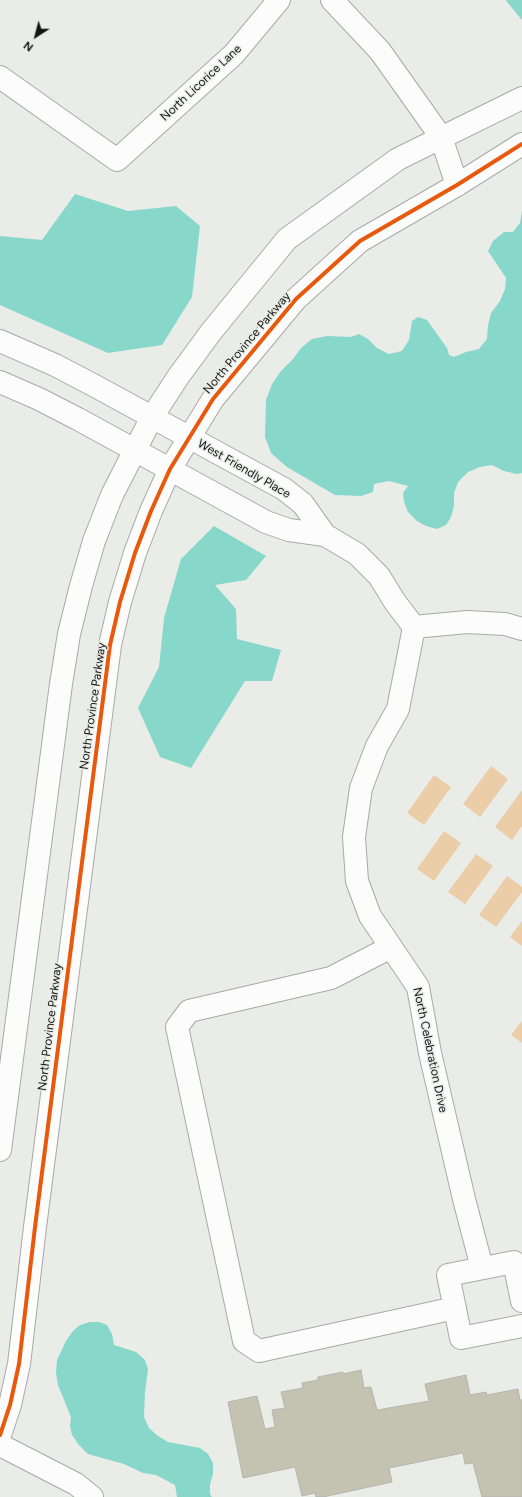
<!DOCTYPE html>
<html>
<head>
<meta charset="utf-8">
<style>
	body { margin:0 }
	#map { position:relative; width:522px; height:1497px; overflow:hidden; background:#eaece8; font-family:Figtree,sans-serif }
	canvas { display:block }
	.north { position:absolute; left:16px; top:16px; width:40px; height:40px; -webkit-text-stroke:3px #eaede7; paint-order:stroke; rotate:216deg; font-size:11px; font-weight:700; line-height:16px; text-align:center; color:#141513 }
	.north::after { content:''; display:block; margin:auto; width:14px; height:18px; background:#141513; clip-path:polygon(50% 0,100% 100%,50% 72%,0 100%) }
</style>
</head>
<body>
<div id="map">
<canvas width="522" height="1497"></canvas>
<div class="north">N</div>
</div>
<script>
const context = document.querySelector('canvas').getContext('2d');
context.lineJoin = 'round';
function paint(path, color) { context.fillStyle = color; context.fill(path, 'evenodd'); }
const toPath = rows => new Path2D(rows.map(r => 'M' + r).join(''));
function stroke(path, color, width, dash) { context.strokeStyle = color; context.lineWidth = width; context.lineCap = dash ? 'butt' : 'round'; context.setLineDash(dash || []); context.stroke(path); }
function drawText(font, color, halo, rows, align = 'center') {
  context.font = font + ' Figtree,sans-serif'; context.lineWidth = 3; context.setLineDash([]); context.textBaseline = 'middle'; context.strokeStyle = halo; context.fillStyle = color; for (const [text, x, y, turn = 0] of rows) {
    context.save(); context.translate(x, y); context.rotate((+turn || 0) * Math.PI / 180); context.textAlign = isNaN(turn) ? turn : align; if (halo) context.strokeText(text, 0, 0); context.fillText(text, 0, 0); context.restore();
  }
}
paint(toPath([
	[491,766,508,779,480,817,463,804],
	[434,775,451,787,424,825,407,813],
	[522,790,522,826,512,840,495,827],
	[444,831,461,843,434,881,417,869],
	[476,854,493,866,465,904,448,892],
	[507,876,522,887,522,892,496,927,479,915],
	[522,921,522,946,510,937],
	[522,1021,522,1043,511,1035]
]), '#ebcda7');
paint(toPath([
	[506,0,522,0,522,20,507,2],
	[75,194,128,211,176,206,200,226,192,297,162,345,108,353,0,305,0,236,42,240],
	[522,210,522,473,517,474,504,471,492,465,480,467,468,472,458,482,454,493,454,506,451,517,446,525,437,529,426,526,417,521,408,512,404,502,403,493,408,486,389,481,374,484,373,492,361,496,335,495,287,467,271,453,265,437,266,400,272,384,281,371,293,359,301,348,312,339,327,336,351,337,359,334,368,339,377,348,389,354,402,351,409,340,412,321,418,317,427,320,447,348,449,355,454,357,466,352,479,349,487,339,488,325,491,313,500,301,505,289,506,278,488,251,493,241,504,232,513,232,520,223],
	[214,526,266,556,246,580,215,585,236,609,237,639,281,650,272,681,245,681,191,768,160,757,138,708,159,667,164,618,181,559],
	[90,1322,99,1322,107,1325,112,1334,114,1345,136,1352,145,1360,148,1369,145,1392,144,1417,149,1428,158,1436,168,1442,200,1448,208,1454,213,1463,213,1474,210,1484,210,1494,212,1497,177,1497,175,1485,156,1475,143,1473,124,1464,88,1454,79,1445,72,1435,70,1426,71,1417,58,1385,56,1373,57,1360,66,1341,73,1331,80,1325]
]), '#87d7cb');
const building = toPath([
	[361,1370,364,1388,371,1387,377,1410,429,1401,425,1384,466,1375,470,1395,486,1392,487,1395,518,1389,520,1400,522,1400,522,1497,482,1497,473,1463,465,1464,463,1453,389,1468,392,1482,323,1497,316,1497,315,1493,302,1496,295,1467,243,1478,228,1402,257,1396,265,1429,275,1427,272,1410,285,1408,281,1392,303,1388,302,1383,318,1380,318,1377,343,1372,343,1374,361,1370]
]);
paint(building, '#c4c2b0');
stroke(building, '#b5b5b2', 1);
const minor = toPath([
	[332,0,380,51,441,137,457,185],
	[0,77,117,160,234,54,279,0],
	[0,341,55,365,95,386,284,489,303,504,325,535,357,554,379,576,395,602,414,627],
	[0,382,39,399,78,419,266,522,289,530,325,535],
	[414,627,398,709,377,746,361,788,354,837,357,881,370,916,418,987,430,1053,464,1199,482,1268],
	[414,627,467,622,505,624,522,629],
	[391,947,331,978,189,1011,177,1027,244,1341,259,1351,455,1308],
	[0,1150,61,684,69,634,81,586,94,541,112,495,135,450,152,417,178,377,211,332,287,239,398,159,522,98],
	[522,1301,514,1262,448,1275,461,1338,522,1326],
	[0,1435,10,1405,19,1364,35,1227,110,645,120,602,135,553,151,511,170,469,213,399,296,299,360,241,457,185,522,144],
	[0,1445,76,1484,92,1497]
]);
stroke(minor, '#a9a9a7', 24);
stroke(minor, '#fcfcfc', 22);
stroke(toPath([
	[0,1435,10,1405,19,1364,35,1227,110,645,120,602,135,553,151,511,170,469,213,399,296,299,360,241,457,185,522,144]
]), '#e8590c', 4);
drawText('12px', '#141513', '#eaede7', [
	["North Licorice Lane",201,83,-43],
	["North Province Parkway",247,343,-50],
	["West Friendly Place",244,469,30],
	["North Province Parkway",93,706,-82],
	["North Province Parkway",50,1027,-83],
	["North Celebration Drive",430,1050,78]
]);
</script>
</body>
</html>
